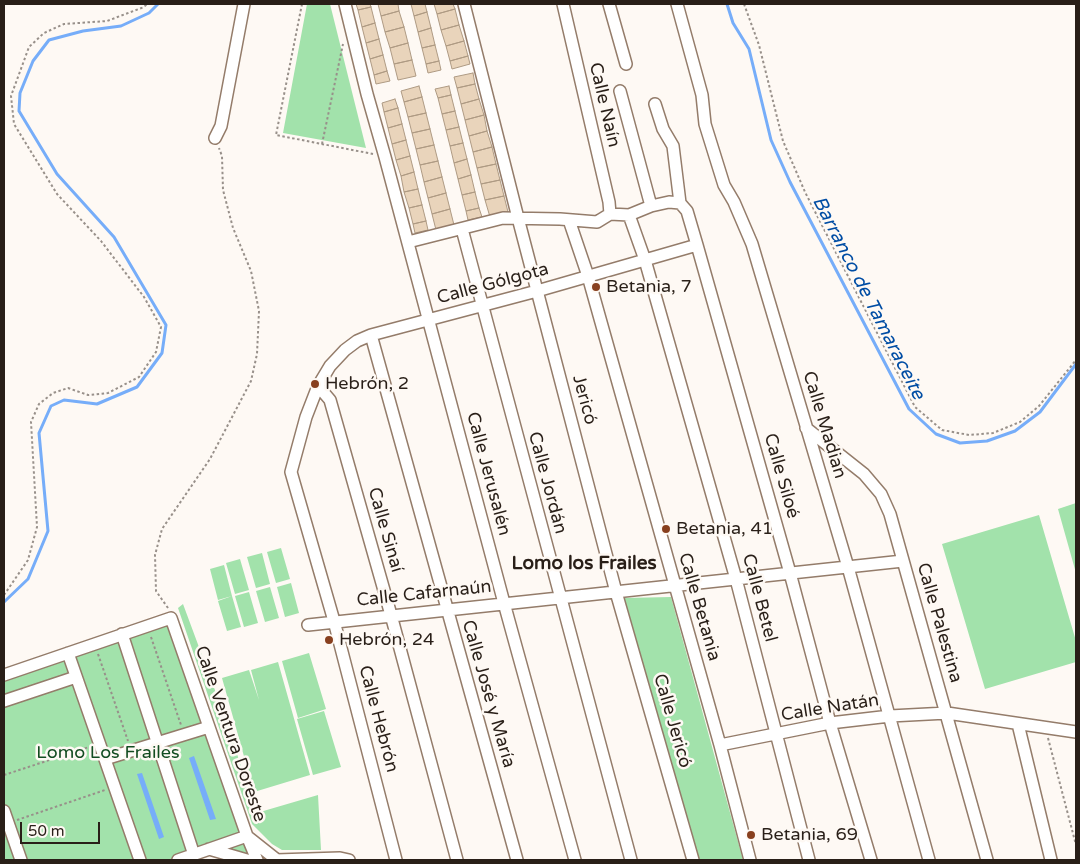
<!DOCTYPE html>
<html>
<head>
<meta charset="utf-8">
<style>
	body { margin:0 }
	#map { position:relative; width:1080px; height:864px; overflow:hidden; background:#fef9f4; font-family:"Varela Round",sans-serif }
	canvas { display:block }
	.frame { position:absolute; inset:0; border:5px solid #291f18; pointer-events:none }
	.scale { position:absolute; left:20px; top:822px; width:80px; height:22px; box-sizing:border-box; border:2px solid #291f18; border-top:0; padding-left:6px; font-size:15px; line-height:18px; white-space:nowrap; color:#291f18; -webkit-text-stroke:4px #fef9f4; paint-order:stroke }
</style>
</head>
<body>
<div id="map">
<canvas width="1080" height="864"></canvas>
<div class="frame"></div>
<div class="scale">50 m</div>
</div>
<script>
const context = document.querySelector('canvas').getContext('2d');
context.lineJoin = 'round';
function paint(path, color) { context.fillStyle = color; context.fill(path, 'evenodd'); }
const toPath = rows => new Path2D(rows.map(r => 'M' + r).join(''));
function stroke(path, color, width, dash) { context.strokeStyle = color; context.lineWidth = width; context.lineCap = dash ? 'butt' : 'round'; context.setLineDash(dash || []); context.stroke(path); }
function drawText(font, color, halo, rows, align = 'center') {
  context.font = font + ' "Varela Round",sans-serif'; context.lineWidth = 5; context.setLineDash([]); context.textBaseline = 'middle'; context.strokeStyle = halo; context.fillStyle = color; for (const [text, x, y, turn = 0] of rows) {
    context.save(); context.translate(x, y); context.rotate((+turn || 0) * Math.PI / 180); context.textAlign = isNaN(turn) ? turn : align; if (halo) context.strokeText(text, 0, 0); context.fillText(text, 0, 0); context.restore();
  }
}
paint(toPath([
	[307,4,330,4,366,148,283,133],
	[1076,503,1076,573,1058,509],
	[1039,515,1076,641,1076,662,985,689,942,544],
	[281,548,290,579,276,583,267,552],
	[262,553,270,584,256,588,247,557],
	[240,559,249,590,235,594,226,563],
	[224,565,232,596,218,600,210,569],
	[291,583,299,613,285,617,277,587],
	[270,587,279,618,265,622,256,591],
	[249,592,258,623,244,627,235,596],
	[232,596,241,627,227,631,218,601],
	[671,597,743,860,699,860,624,598],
	[183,604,229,728,252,802,260,812,318,795,321,850,282,850,272,844,252,824,178,608],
	[171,618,257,860,209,849,178,860,4,860,4,675],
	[309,653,326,709,298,718,282,661],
	[278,662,310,775,254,792,222,678,249,670,259,700,251,670],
	[324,711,341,767,313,775,297,719]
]), '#a2e2ab');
paint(toPath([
	[194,756,216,819,210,820,189,758],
	[142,773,164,837,159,839,137,774]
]), '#76adf9');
stroke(toPath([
	[727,4,733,23,749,49,771,140,790,182,909,409,936,434,960,443,987,441,1015,431,1040,412,1076,364],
	[4,602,28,579,48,531,39,433,51,406,64,400,97,404,137,387,162,353,166,325,114,237,57,174,19,111,20,93,33,61,49,40,83,31,121,26,149,13,158,4]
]), '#76adf9', 3);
const building = toPath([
	[356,4,370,4,371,7,358,10,356,4],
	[378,4,398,4,399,11,381,16,378,4],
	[411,4,425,4,427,12,414,16,411,4],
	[434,4,453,4,455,9,437,14,434,4],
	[371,7,375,23,362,27,358,10,371,7],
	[455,9,459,25,441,30,437,14,455,9],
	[399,11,404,27,385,32,381,16,399,11],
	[427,12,431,28,418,32,414,16,427,12],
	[375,23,379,39,366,43,362,27,375,23],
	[459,25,464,41,446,46,441,30,459,25],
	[404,27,408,43,390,48,385,32,404,27],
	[431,28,435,45,422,48,418,32,431,28],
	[379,39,383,55,370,59,366,43,379,39],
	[464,41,468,56,450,61,446,46,464,41],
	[408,43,412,60,394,64,390,48,408,43],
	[435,45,439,61,426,64,422,48,435,45],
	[383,55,387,71,374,75,370,59,383,55],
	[468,56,470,64,452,69,450,61,468,56],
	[412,60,416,76,398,80,394,64,412,60],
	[439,61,441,70,428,73,426,64,439,61],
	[387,71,390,81,376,84,374,75,387,71],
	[473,73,475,84,457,88,454,77,473,73],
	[475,84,479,99,461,104,457,88,475,84],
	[419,86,422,97,404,102,401,91,419,86],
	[449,86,451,95,438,98,435,89,449,86],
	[451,95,455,111,442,114,438,98,451,95],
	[422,97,426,113,408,117,404,102,422,97],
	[395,99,398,108,384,112,382,103,395,99],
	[479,99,484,115,465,120,461,104,479,99],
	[398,108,402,124,388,128,384,112,398,108],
	[455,111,459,127,446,130,442,114,455,111],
	[426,113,430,129,412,133,408,117,426,113],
	[484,115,487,131,469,136,465,120,484,115],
	[402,124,406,140,392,144,388,128,402,124],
	[459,127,463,143,450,146,446,130,459,127],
	[430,129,434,145,416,149,412,133,430,129],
	[487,131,492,147,473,152,469,136,487,131],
	[406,140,410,156,396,160,392,144,406,140],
	[463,143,467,159,454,163,450,146,463,143],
	[434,145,438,161,420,165,416,149,434,145],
	[492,147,496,164,477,168,473,152,492,147],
	[410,156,414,172,401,176,396,160,410,156],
	[467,159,471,175,458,179,454,163,467,159],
	[438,161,442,177,424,182,420,165,438,161],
	[496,164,500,180,481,184,477,168,496,164],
	[414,172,418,189,404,192,401,176,414,172],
	[471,175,475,192,462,195,458,179,471,175],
	[442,177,446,193,428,198,424,182,442,177],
	[500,180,504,196,485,200,481,184,500,180],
	[418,189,422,205,409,208,404,192,418,189],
	[475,192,479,208,466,211,462,195,475,192],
	[446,193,450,209,432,214,428,198,446,193],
	[504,196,508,212,490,217,485,200,504,196],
	[422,205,426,221,413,224,409,208,422,205],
	[479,208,482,217,468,220,466,211,479,208],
	[450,209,454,225,436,230,432,214,450,209],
	[426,221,428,230,415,233,413,224,426,221]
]);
paint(building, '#e9d4bb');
stroke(building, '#ae9a83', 1);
const minor = toPath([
	[345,4,367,94,385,157,504,603,575,860],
	[464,4,518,218,616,592,693,860],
	[563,4,609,202,610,214],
	[609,4,626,64],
	[677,4,702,95,705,124,724,185,734,202,752,244,848,567,929,860],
	[620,91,651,206],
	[655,104,663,129,673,146,680,203,687,211,697,245,790,573,830,723,871,860],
	[215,138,221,126,244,4],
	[629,215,645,260,736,579,809,860],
	[569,220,588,276,720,745,750,860],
	[462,229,631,860],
	[408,242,503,218,560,219,597,222,610,214,629,215,651,206,669,202,680,203],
	[371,335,517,860],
	[318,386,330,400,391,615,457,860],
	[806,428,864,474,881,494,890,514,987,860],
	[308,625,903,561],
	[122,634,194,855],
	[68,653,140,860],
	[4,675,171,618,247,836,257,860],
	[4,701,76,677],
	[1018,724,1051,860],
	[720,745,830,723,890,716,947,713,1076,732],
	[105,759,209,727],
	[4,811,21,860],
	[248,837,277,860],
	[209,849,247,860],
	[178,860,247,836],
	[276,860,340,858,349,860],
	[396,860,334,621,291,472,306,417,318,386,330,366,345,350,357,341,371,335,537,291,697,245]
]);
stroke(minor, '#947c6a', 14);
stroke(toPath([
	[302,4,276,135,373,154],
	[744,4,759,45,783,141,805,192,915,407,942,430,969,435,993,433,1020,422,1039,406,1076,360],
	[322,144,343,44],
	[4,595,28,560,37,527,31,422,39,404,53,393,68,388,88,395,108,393,139,377,156,352,161,327,144,297,101,241,57,194,14,124,11,96,29,47,44,33,64,24,107,21,144,7,147,4],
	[168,608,156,591,155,555,162,529,210,459,251,381,257,354,259,311,251,271,233,228,223,190,222,156,219,148],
	[151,637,181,725],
	[98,654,128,741],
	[1048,738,1076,845],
	[4,775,89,747],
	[17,820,105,790]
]), '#98908a', 2, [2.5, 2.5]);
stroke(minor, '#fff', 11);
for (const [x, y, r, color] of [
	[596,287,5,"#88401f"],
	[315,384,5,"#88401f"],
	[666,529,5,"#88401f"],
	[329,640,5,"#88401f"],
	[751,835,5,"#88401f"]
]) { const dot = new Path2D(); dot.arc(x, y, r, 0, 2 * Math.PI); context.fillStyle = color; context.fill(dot); stroke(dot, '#fef9f4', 2); }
drawText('18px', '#291f18', '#fef9f4', [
	["Calle Naín",604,105,77],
	["Calle Gólgota",493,284,-15],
	["Jericó",584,400,75],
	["Calle Madian",824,425,73],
	["Calle Jerusalén",488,474,75],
	["Calle Siloé",781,476,74],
	["Calle Jordán",547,483,75],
	["Calle Sinaí",385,530,74],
	["Calle Cafarnaún",424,594,-6],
	["Calle Betel",759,598,75],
	["Calle Betania",699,607,74],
	["Calle Palestina",939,623,74],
	["Calle José y María",488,694,74],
	["Calle Natán",830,708,-9],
	["Calle Hebrón",378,719,75],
	["Calle Jericó",672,721,74],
	["Calle Ventura Doreste",230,734,71]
]);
drawText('18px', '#291f18', '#fef9f4', [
	["Betania, 7",606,287],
	["Hebrón, 2",325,384],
	["Betania, 41",676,529],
	["Hebrón, 24",339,640],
	["Betania, 69",761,835]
], 'left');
drawText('18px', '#124c20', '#fef9f4', [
	["Lomo Los Frailes",108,753]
]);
drawText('italic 19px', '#004da4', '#fef9f4', [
	["Barranco de Tamaraceite",868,298,63]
]);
drawText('bold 19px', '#291f18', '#fef9f4', [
	["Lomo los Frailes",584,564]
]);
</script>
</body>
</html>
